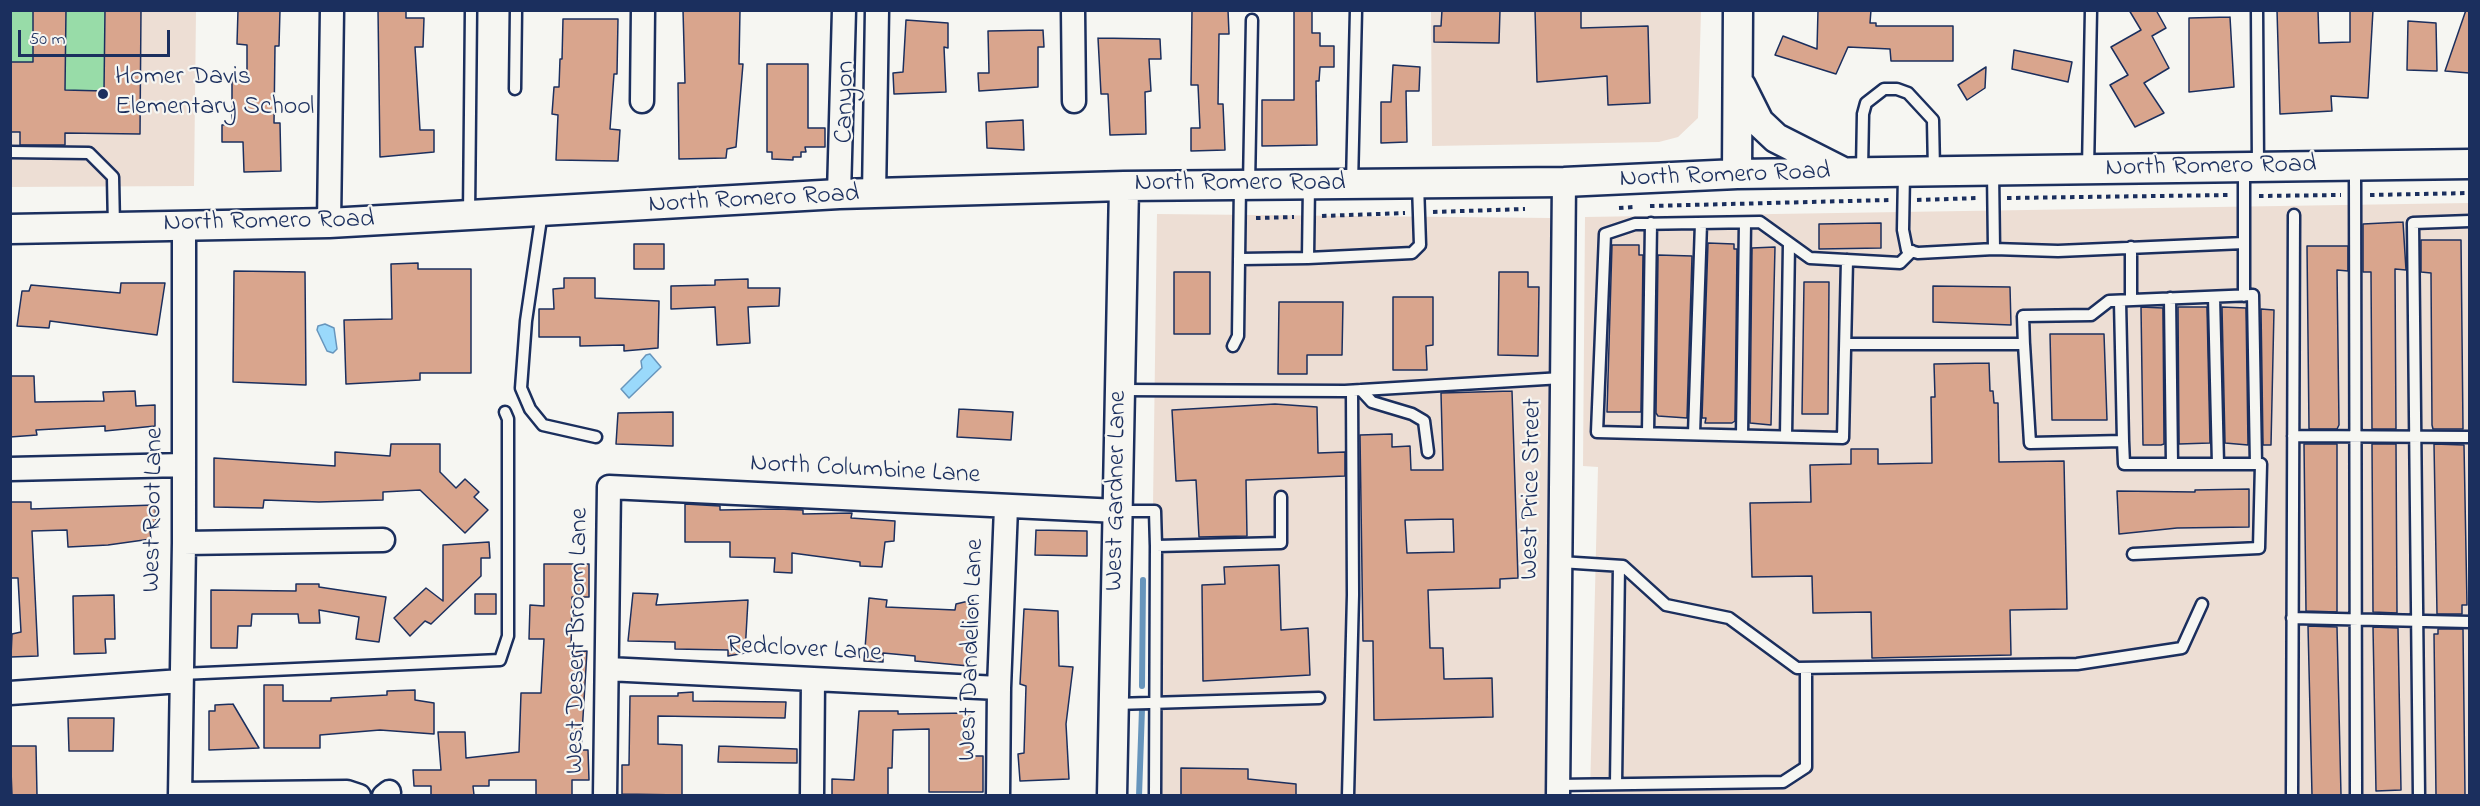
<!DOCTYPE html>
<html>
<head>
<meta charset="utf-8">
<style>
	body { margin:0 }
	#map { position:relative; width:2480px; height:806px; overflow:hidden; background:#f6f6f2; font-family:"Indie Flower",sans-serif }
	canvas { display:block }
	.frame { position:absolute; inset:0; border:12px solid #1b2f5e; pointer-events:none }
	.scale { position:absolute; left:18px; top:30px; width:152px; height:27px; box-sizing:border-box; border:3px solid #1b2f5e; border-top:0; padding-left:8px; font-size:18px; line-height:21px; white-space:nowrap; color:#1b2f5e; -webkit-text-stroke:4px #f6f6f2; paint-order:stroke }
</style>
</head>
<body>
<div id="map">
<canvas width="2480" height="806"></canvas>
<div class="frame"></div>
<div class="scale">50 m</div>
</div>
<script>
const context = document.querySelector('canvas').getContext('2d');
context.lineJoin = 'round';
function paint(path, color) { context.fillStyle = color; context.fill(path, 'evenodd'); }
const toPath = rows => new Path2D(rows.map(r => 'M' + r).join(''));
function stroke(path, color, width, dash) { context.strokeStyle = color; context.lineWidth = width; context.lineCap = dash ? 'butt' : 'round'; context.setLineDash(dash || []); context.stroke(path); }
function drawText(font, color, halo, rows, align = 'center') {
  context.font = font + ' "Indie Flower",sans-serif'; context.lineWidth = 4.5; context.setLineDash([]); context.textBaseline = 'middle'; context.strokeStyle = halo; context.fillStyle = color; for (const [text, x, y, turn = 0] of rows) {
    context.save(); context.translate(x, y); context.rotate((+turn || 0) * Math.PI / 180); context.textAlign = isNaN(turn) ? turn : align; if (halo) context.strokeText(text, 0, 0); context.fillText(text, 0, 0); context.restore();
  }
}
paint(toPath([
	[10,11,196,11,194,186,11,187],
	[1431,11,1701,11,1698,118,1678,137,1659,142,1432,146],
	[2469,203,2469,795,1590,795,1598,467,1583,466,1585,217],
	[1157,214,1550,218,1549,795,1149,796]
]), '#edded4');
paint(toPath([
	[11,11,33,11,33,62,11,62],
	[66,11,105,11,104,91,65,90]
]), '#98dca8');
const water = toPath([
	[325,324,334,328,337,349,333,353,327,351,317,330,318,326,325,324],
	[650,354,661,367,629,398,621,389,642,368,641,361,646,355,650,354]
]);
paint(water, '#9ad9fb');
stroke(water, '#6795bc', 1.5);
stroke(toPath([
	[1142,686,1143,580],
	[1139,796,1142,709]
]), '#6795bc', 6);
const building = toPath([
	[33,10,66,10,65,90,104,91,105,10,141,10,140,134,65,133,65,145,20,145,20,132,10,132,10,62,33,62,33,10],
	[238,10,280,10,279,46,275,46,274,123,280,123,281,171,244,172,243,142,222,142,222,125,232,124,232,75,247,75,247,45,237,44,238,10],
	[378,10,406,10,406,18,424,18,423,47,415,47,420,130,434,130,434,152,380,157,378,10],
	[683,10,740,10,739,64,743,64,736,147,727,149,726,158,679,159,678,83,685,83,683,10],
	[1192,10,1228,10,1229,34,1219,34,1218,104,1223,104,1225,150,1191,151,1191,128,1200,128,1198,85,1191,85,1192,10],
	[1294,10,1312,10,1312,33,1320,33,1320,46,1334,46,1334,67,1320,67,1319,81,1316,81,1317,145,1262,146,1262,100,1294,100,1294,10],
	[1442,10,1500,10,1499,43,1434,42,1434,26,1441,26,1442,10],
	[1535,10,1581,10,1581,28,1648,26,1650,103,1608,105,1607,76,1537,82,1535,10],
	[1818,10,1871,10,1870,23,1876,23,1876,26,1953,26,1953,61,1891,61,1890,49,1848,47,1836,74,1775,55,1783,36,1817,49,1818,10],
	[2129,10,2156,10,2166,28,2152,36,2169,68,2144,83,2164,113,2135,127,2110,85,2128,75,2111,47,2141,30,2129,10],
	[2277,10,2318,10,2319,43,2350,42,2350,10,2373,10,2368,98,2331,96,2332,111,2280,114,2277,10],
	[2466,10,2469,10,2469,73,2445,71,2466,10],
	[2230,17,2234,87,2189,92,2189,18,2230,17],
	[563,19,618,19,617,74,614,74,610,129,620,130,618,161,556,160,558,115,552,114,554,87,559,87,560,59,562,59,563,19],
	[906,20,948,23,948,48,944,47,946,92,894,94,893,73,903,72,906,20],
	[2408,21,2436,23,2437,71,2407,70,2408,21],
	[1043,30,1044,47,1038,47,1038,87,979,91,978,73,989,73,988,31,1043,30],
	[1098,38,1160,39,1161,59,1149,59,1151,91,1145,92,1146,134,1110,135,1108,94,1101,94,1098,38],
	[2014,50,2072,62,2068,82,2012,69,2014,50],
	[767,64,808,64,808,128,825,128,825,147,805,147,806,152,801,152,801,157,793,157,793,160,772,159,772,152,767,152,767,64],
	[1393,65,1420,67,1419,91,1406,91,1407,142,1381,143,1381,102,1391,102,1393,65],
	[1986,67,1985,88,1967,100,1958,85,1986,67],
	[1023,120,1024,150,987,148,986,122,1023,120],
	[2403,222,2406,270,2395,269,2396,429,2372,429,2371,272,2363,272,2363,224,2403,222],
	[1881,223,1881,248,1819,249,1819,224,1881,223],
	[2421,240,2461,240,2463,429,2433,429,2432,425,2431,273,2421,272,2421,240],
	[1708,243,1734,244,1734,249,1737,249,1735,421,1732,423,1705,423,1706,418,1702,418,1708,243],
	[634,244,664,244,664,269,634,269,634,244],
	[1612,245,1639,245,1639,255,1643,255,1641,412,1607,412,1612,245],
	[2307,246,2348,246,2348,271,2337,270,2339,425,2337,429,2309,429,2307,246],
	[1775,247,1774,289,1771,425,1750,423,1752,248,1775,247],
	[1658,255,1692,256,1687,418,1658,416,1656,413,1658,255],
	[418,263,418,269,471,269,471,373,420,373,420,380,346,384,344,320,392,319,391,264,418,263],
	[234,271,305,272,306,385,233,382,234,271],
	[1174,272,1210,272,1210,334,1174,334,1174,272],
	[1499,272,1528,272,1528,287,1539,287,1538,356,1498,355,1499,272],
	[564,278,595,278,595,298,659,301,658,348,624,351,624,345,580,346,580,337,539,337,539,309,554,309,553,289,564,288,564,278],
	[748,279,748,288,780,288,779,306,748,307,750,343,717,345,715,307,671,309,671,286,715,285,715,280,748,279],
	[1804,282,1829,282,1828,414,1802,414,1804,282],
	[121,283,165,283,157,335,50,321,49,328,17,326,22,291,29,291,31,285,120,293,121,283],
	[1933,286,2010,287,2011,325,1933,322,1933,286],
	[1393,297,1433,297,1433,345,1426,346,1427,370,1393,370,1393,297],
	[1279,302,1343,302,1342,355,1307,355,1307,374,1278,374,1279,302],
	[2141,307,2163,308,2164,444,2161,445,2143,445,2141,307],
	[2178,307,2207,307,2210,443,2179,444,2178,307],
	[2222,307,2246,308,2248,445,2225,443,2222,307],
	[2261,309,2274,310,2271,445,2263,445,2261,309],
	[2050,334,2104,334,2107,420,2052,420,2050,334],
	[1989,363,1990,391,1993,391,1994,403,1998,403,1999,462,2064,461,2067,609,2010,610,2011,655,1872,658,1871,612,1813,613,1812,576,1752,577,1750,503,1811,502,1810,465,1851,464,1851,449,1878,449,1878,464,1932,463,1931,397,1935,397,1934,364,1989,363],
	[10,376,34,376,35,402,104,401,103,392,135,391,136,406,155,405,155,426,105,431,105,426,36,430,37,435,10,437,10,376],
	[1512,391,1518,578,1500,579,1500,588,1428,590,1430,648,1443,648,1444,679,1492,678,1493,717,1374,720,1373,641,1363,641,1360,435,1392,434,1392,447,1410,446,1411,470,1443,470,1441,393,1512,391],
	[1453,519,1454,552,1407,553,1405,520,1453,519],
	[1275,404,1317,407,1318,453,1345,452,1345,476,1246,480,1247,536,1199,537,1196,480,1176,481,1172,410,1275,404],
	[959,409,1013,412,1011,440,957,437,959,409],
	[673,412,673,446,616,444,618,413,673,412],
	[391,444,440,444,440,472,456,488,465,479,479,492,474,497,488,510,465,533,420,490,383,492,383,500,319,502,264,500,263,508,214,507,214,458,335,466,335,452,390,456,391,444],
	[2304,444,2337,444,2337,612,2306,611,2304,444],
	[2372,444,2396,444,2397,613,2373,612,2372,444],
	[2434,444,2464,445,2467,605,2462,605,2462,614,2437,614,2434,444],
	[2249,489,2249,527,2177,528,2119,534,2117,491,2195,492,2195,490,2249,489],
	[10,502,31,502,31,509,155,505,156,522,149,523,151,539,108,545,68,547,67,530,32,531,38,656,11,657,12,634,21,632,18,578,10,578,10,502],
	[685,504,720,506,720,510,778,509,803,510,803,514,852,513,851,518,895,521,894,541,885,542,882,567,860,566,860,562,792,553,792,573,774,572,775,558,730,557,730,542,685,542,685,504],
	[1036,530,1087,531,1087,556,1035,555,1036,530],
	[489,542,490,558,481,558,481,576,431,624,425,621,410,636,394,618,426,588,443,601,443,545,489,542],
	[544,564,589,564,589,597,572,597,571,652,587,651,581,750,588,750,589,780,572,780,572,795,536,795,536,780,489,780,489,786,473,786,474,795,431,795,431,786,414,786,413,770,441,770,438,732,465,732,466,758,519,752,521,693,541,693,544,639,529,639,530,605,544,606,544,564],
	[1279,565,1281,630,1308,628,1310,675,1203,681,1202,585,1225,584,1224,567,1279,565],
	[296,584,319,584,319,587,386,597,379,642,356,639,359,617,319,610,320,623,299,623,298,614,252,614,251,626,238,626,237,648,211,648,211,590,296,591,296,584],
	[633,593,658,594,656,605,748,600,745,653,728,656,728,650,675,649,675,642,628,641,633,593],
	[475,594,496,594,496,614,475,614,475,594],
	[114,595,115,639,105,639,106,653,74,654,73,596,114,595],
	[869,598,887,600,886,607,955,610,956,604,973,600,969,666,915,661,915,656,883,653,883,662,864,661,869,598],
	[1024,609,1058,611,1059,666,1073,667,1066,724,1069,779,1020,781,1018,754,1024,753,1026,686,1020,684,1024,609],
	[2308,626,2337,627,2341,795,2312,795,2308,626],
	[2373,627,2398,628,2401,790,2376,791,2373,627],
	[2438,629,2463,629,2465,795,2436,795,2434,634,2438,634,2438,629],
	[264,685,283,685,283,701,331,701,331,698,387,695,387,691,415,690,415,700,434,703,434,734,380,730,320,735,320,748,264,748,264,685],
	[693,692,693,701,786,702,785,718,658,716,658,744,682,745,682,795,622,794,622,765,629,765,630,696,678,696,678,693,693,692],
	[233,704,259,748,209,750,209,711,215,711,215,705,233,704],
	[859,711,898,711,898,714,971,713,972,756,983,756,983,792,929,792,929,729,893,730,892,768,888,768,888,795,832,795,832,779,854,780,859,711],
	[68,718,114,718,113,751,69,751,68,718],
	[10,746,36,746,37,795,12,795,10,746],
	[719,746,797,749,797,763,718,762,719,746],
	[1181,768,1248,769,1248,779,1296,784,1296,795,1181,795,1181,768]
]);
paint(building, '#d9a58d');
stroke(building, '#1b2f5e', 1.5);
const service = toPath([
	[2257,10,2258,166],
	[515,89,516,10],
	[10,152,89,153,113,177,114,227],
	[2355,166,2356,796],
	[2088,169,2091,10],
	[1862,170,1863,114,1866,103,1884,89,1897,89,1908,93,1933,120,1934,171],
	[1904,173,1903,230,1907,250,1918,253,1994,249,1993,171],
	[1352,184,1356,10],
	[1249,185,1252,20],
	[542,212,526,321,521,388,530,409,543,425,596,437],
	[469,215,471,10],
	[2131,247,2131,300],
	[1994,249,2058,251,2244,243],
	[1308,258,1412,253,1420,245,1418,184],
	[1241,259,1308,258,1309,185],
	[1847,260,1843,438,1597,432,1605,234,1635,224,1760,222,1810,258,1900,263,1912,251],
	[2244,296,2244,167],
	[2214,297,2218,464],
	[2170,298,2172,464],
	[2120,301,2123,441],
	[1846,344,2024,344,2030,443,2123,441,2124,464,2261,464,2259,548,2133,554],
	[1233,346,1238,336,1240,185],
	[2024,346,2023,316,2091,315,2109,301,2253,295,2256,464],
	[1120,390,1345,391,1562,378],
	[1361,390,1372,402,1412,414,1424,421,1428,452],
	[1648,433,1651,223],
	[1694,434,1701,223],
	[1742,435,1745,223],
	[1786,436,1789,244],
	[2293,436,2470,437],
	[1118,511,1155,511,1156,546,1281,543,1281,497],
	[1560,562,1623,566,1666,605,1729,618,1797,668,2077,664,2182,648,2202,604],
	[2292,618,2470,622],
	[181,674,500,660,508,636,508,419,505,412],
	[1115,704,1319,698],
	[1616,784,1619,566],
	[1558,785,1783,782,1806,767,1806,668],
	[1155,796,1156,546],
	[1348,796,1353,595,1352,391],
	[2292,796,2294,215],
	[2419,796,2413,223,2470,221]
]);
const minor = toPath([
	[1073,10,1074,101],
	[642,101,643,10],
	[839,194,844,10],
	[874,195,877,10],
	[329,223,332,10],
	[10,469,184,465],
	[184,543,383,540],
	[607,669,999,688],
	[10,693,181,681],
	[180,794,347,792,359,796],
	[180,796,184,543,184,226],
	[384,796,389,792],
	[605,796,609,487,1118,511],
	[812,796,813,680],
	[998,796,999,688,1006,507],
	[1558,796,1564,182]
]);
const tertiary = toPath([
	[1741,86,1759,122,1776,138,1841,171],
	[1737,174,1738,10],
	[10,229,329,223,839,194,1124,186,1564,182,1737,174,2470,164],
	[1112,796,1124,186]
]);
stroke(service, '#1b2f5e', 15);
stroke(minor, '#1b2f5e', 27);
stroke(tertiary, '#1b2f5e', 33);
stroke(toPath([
	[2370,195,2470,193],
	[2259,196,2341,195],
	[2007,198,2231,195],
	[1917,200,1979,198],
	[1650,206,1889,200],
	[1619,208,1634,207],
	[1433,212,1525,209],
	[1322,216,1405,213],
	[1256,218,1294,217]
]), '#1b2f5e', 4, [4.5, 4.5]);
stroke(service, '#f6f6f2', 10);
stroke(minor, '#f6f6f2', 22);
stroke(tertiary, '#f6f6f2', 28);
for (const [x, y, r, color] of [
	[103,94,6,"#1b2f5e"]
]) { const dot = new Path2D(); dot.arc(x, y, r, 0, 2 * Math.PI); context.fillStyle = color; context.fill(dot); stroke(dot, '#f6f6f2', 2); }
drawText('26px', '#1b2f5e', '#f6f6f2', [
	["Homer Davis",115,79],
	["Elementary School",115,109]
], 'left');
drawText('26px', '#1b2f5e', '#f6f6f2', [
	["Canyon",847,102,-89],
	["North Romero Road",2211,168,-1],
	["North Romero Road",1725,177,-2],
	["North Romero Road",1240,185],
	["North Romero Road",754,201,-3],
	["North Romero Road",269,223,-1],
	["North Columbine Lane",865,471,3],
	["West Price Street",1533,489,-89],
	["West Gardner Lane",1118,491,-89],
	["West Root Lane",155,510,-89],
	["West Desert Broom Lane",579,641,-89],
	["West Dandelion Lane",973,650,-88],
	["Redclover Lane",804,651,3]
]);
</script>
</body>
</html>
